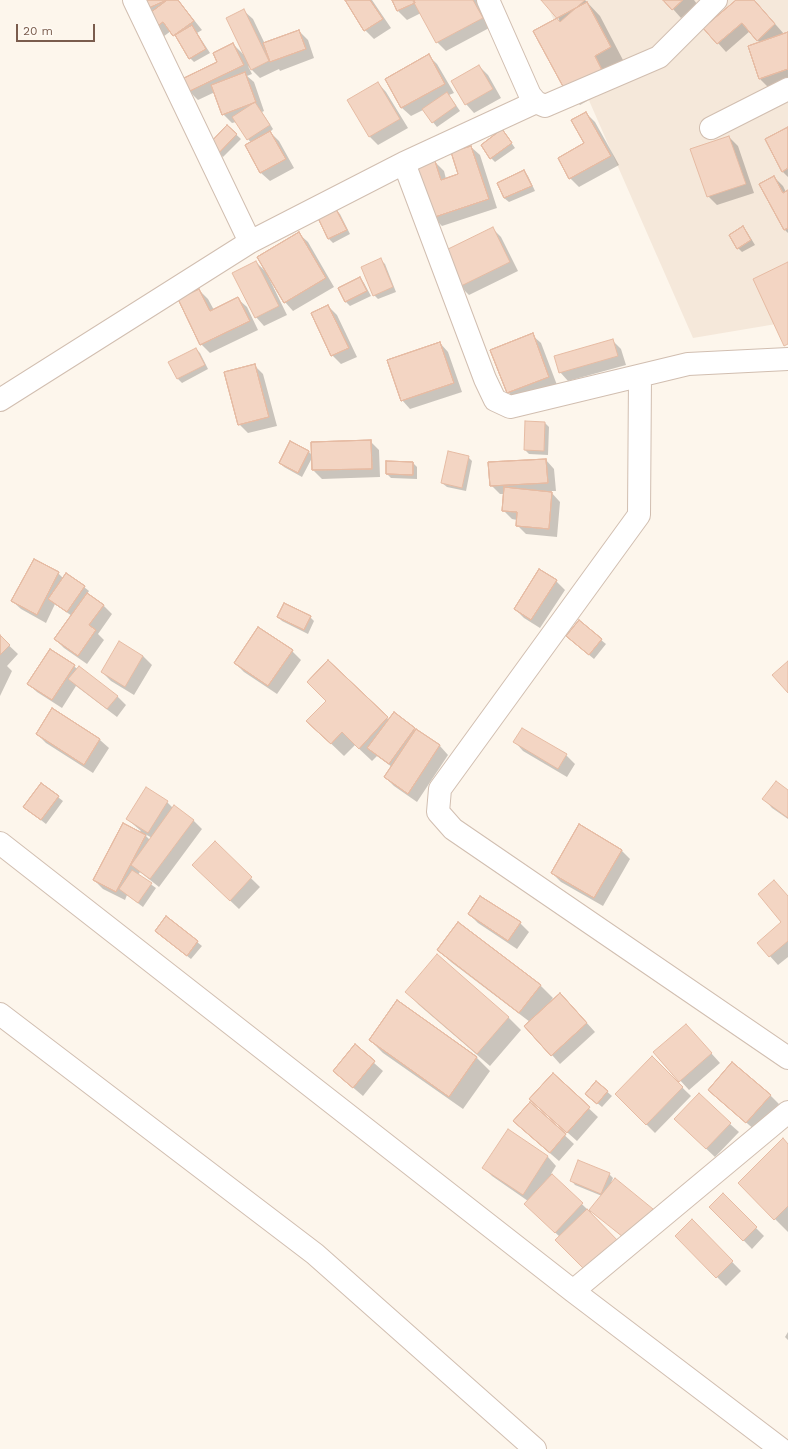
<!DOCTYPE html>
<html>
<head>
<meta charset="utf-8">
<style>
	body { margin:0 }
	#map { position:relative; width:788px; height:1449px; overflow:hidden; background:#fdf6ec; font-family:"Work Sans",sans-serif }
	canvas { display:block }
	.scale { position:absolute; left:16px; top:24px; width:79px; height:18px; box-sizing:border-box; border:2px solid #7a5c4d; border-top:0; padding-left:5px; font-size:12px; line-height:14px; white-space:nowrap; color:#7a5c4d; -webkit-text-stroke:3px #fffaf3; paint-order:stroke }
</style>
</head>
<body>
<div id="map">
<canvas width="788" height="1449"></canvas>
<div class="scale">20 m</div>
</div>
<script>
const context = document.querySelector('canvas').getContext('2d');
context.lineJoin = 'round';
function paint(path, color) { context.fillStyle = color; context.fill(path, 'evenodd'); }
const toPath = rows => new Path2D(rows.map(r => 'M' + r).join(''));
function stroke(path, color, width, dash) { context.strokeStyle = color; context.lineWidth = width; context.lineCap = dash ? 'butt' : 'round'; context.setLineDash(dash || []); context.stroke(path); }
paint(toPath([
	[545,0,788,0,788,322,693,338]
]), '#f5e8da');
paint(toPath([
	[129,0,178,0,202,30,197,33,210,53,194,62,190,58,180,41,171,31,156,42],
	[346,0,372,0,391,28,374,39,365,30],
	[393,0,476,0,491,27,446,51,437,42,421,13,407,20,398,11],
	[542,0,585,0,600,16,623,60,607,69,616,85,580,105,567,92,559,19],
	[665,0,694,0,697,4,681,18],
	[737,0,754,0,784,34,788,33,788,81,769,88,760,79,749,47,760,43,750,31,726,52,718,43],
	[244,11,253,19,265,44,299,31,308,40,314,58,280,71,279,69,260,78,248,66,252,74,247,76,254,82,264,111,262,112,273,129,270,132,279,141,294,168,270,181,261,173,246,145,251,143,236,122,232,123,223,114,215,92,198,100,189,91,218,63,233,44,245,56],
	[428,55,437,64,454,93,449,95,460,111,437,127,423,110,411,116,402,108,386,79],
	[479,66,488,75,501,98,474,113,466,104],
	[378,83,386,92,408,128,378,145,370,137,348,100],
	[586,113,595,122,619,165,579,187,570,178,585,143],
	[227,126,241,139,223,157,210,145],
	[788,128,788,177,782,171],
	[506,135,515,148,495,162,491,158],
	[729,137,738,146,754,193,717,205,708,196],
	[471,147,480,155,497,208,442,226,433,217,435,162,444,171,446,179,459,175],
	[524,171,528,176,535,191,509,202,504,198,498,183],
	[774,177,783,186,786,192,788,192,788,233,785,230,761,185],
	[336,210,340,214,350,234,333,243,329,239,319,218],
	[743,228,747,232,755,245,742,252,738,248],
	[493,229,501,237,518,271,469,295,460,286],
	[299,234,308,242,334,287,293,311,285,302],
	[380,259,385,264,396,292,378,299,374,295],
	[256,262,266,272,287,315,264,326,256,317],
	[360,278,364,283,371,296,350,306,346,302,339,289],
	[199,290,208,299,214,310,238,299,247,307,258,330,210,353,201,344],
	[328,306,337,315,357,357,341,364,332,355],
	[532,335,541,343,557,385,517,401,508,392],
	[613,341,621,349,626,365,568,381,560,372],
	[440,343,448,352,462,392,410,409,402,400],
	[196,349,200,353,208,369,182,383,178,379,170,363],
	[254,365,263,374,277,426,248,433,239,424],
	[545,423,549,427,548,455,529,454,525,450],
	[370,441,379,450,380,477,322,479,313,470],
	[291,443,309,452,313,456,302,477,284,467,280,463],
	[468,457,472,461,466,491,447,487,442,483],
	[546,460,554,469,556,491,550,491,560,502,557,537,526,534,517,525,517,520,512,519,503,510,504,494,500,494,491,485],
	[413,463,417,467,417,479,391,478,387,474],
	[58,573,64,579,66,575,84,587,89,591,87,594,103,605,112,614,98,634,104,640,87,664,64,648,55,639,72,616,55,604,46,623,21,609,12,601],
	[556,581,565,590,540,628,524,618,515,609],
	[278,617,310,617,314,621,308,634,282,621],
	[579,622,606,644,594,659,571,640],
	[0,637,18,654,7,666,12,671,0,696],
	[120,643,143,656,152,665,134,695,111,681,102,672],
	[50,650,117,696,126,705,117,717,76,686,62,708,37,692,28,684],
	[292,651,301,660,277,694,244,672,235,663],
	[328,661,389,720,394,714,416,731,440,746,448,755,417,802,394,786,385,777,392,767,377,756,372,761,355,745,344,756,321,734,327,701],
	[52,710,100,740,109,748,93,773,46,743,37,734],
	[515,742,566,755,575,764,567,777,523,751],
	[41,784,63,801,46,824,24,807],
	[788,791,788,819,772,808,764,799],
	[167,802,173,808,193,820,202,829,159,887,140,872,138,875,156,888,143,907,127,895,125,900,103,889,94,880,141,831,127,819],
	[144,834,145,834,152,838,150,840],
	[215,843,260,887,239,909,202,874],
	[622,851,630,859,603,906,561,882,552,873],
	[788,896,788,957,778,965,758,943,783,922],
	[481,897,520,923,529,932,517,949,478,923,469,914],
	[166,917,202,946,191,959,160,935],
	[438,949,540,985,553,998,549,1003,569,1003,595,1032,560,1064,552,1055,530,1022,451,962],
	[407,992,508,1017,521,1030,490,1066,419,1005],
	[397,1001,477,1058,490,1071,463,1109,383,1053,370,1040],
	[686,1025,720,1063,689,1090,655,1053],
	[355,1046,383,1071,363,1096,343,1079],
	[652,1058,691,1096,655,1133,616,1094],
	[553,1075,598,1117,577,1141,540,1108],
	[596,1082,612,1096,602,1107,591,1098],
	[709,1090,770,1095,779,1104,756,1131],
	[530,1103,574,1144,559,1161,523,1130],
	[730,1124,739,1132,715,1157,684,1128],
	[508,1131,548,1157,556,1166,551,1174,589,1211,602,1196,575,1185,571,1180,609,1174,613,1178,611,1183,615,1179,653,1210,661,1219,637,1249,592,1211,560,1237,534,1213,528,1201,492,1176,484,1168],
	[788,1145,788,1232,739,1183],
	[723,1195,764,1236,752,1249,711,1207],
	[692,1221,741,1271,726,1286,676,1236],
	[788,1332,788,1340,785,1337]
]), '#0003');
const building = toPath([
	[128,0,167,0,135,14,128,0],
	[128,0,167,0,135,14,128,0],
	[128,0,167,0,135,14,128,0],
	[167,0,178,0,194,21,173,36,163,22,147,34,138,22,167,0],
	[167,0,178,0,194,21,173,36,163,22,147,34,138,22,167,0],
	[167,0,178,0,194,21,173,36,163,22,147,34,138,22,167,0],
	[345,0,370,0,383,19,364,31,345,0],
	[345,0,370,0,383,19,364,31,345,0],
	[345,0,370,0,383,19,364,31,345,0],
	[392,0,414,0,415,3,397,11,392,0],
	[392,0,414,0,415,3,397,11,392,0],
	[392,0,414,0,415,3,397,11,392,0],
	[415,0,473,0,483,18,436,43,413,1,415,0],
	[541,0,585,0,560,22,541,0],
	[663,0,683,0,672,10,663,0],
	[663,0,683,0,672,10,663,0],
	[663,0,683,0,672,10,663,0],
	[736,0,754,0,775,24,757,41,742,23,717,44,703,28,736,0],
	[736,0,754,0,775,24,757,41,742,23,717,44,703,28,736,0],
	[736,0,754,0,775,24,757,41,742,23,717,44,703,28,736,0],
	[587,2,611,47,595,56,603,72,566,92,533,31,587,2],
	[587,2,611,47,595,56,603,72,566,92,533,31,587,2],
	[587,2,611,47,595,56,603,72,566,92,533,31,587,2],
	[244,9,269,61,251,70,226,18,244,9],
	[192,25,206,49,189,59,175,35,192,25],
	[192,25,206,49,189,59,175,35,192,25],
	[192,25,206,49,189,59,175,35,192,25],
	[299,30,306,49,270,62,263,43,299,30],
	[299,30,306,49,270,62,263,43,299,30],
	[299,30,306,49,270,62,263,43,299,30],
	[788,32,788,69,759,79,748,46,788,32],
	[788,32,788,69,759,79,748,46,788,32],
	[788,32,788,69,759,79,748,46,788,32],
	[233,43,244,65,188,92,182,79,217,62,213,53,233,43],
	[233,43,244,65,188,92,182,79,217,62,213,53,233,43],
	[233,43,244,65,188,92,182,79,217,62,213,53,233,43],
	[429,54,445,84,401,108,385,79,429,54],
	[429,54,445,84,401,108,385,79,429,54],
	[429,54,445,84,401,108,385,79,429,54],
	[479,65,493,89,465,105,451,81,479,65],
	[245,72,256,102,222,115,211,85,245,72],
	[245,72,256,102,222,115,211,85,245,72],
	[245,72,256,102,222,115,211,85,245,72],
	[378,82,400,119,369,137,347,100,378,82],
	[447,92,456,106,432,123,422,109,447,92],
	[255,102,270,125,247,140,232,117,255,102],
	[586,112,611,156,569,179,558,158,584,143,571,120,586,112],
	[586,112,611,156,569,179,558,158,584,143,571,120,586,112],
	[586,112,611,156,569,179,558,158,584,143,571,120,586,112],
	[227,125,237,134,218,154,208,145,227,125],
	[227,125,237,134,218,154,208,145,227,125],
	[227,125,237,134,218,154,208,145,227,125],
	[788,127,788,168,782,172,765,139,788,127],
	[788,127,788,168,782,172,765,139,788,127],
	[788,127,788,168,782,172,765,139,788,127],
	[502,129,512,143,490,159,481,145,502,129],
	[502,129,512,143,490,159,481,145,502,129],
	[502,129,512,143,490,159,481,145,502,129],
	[270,131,286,159,260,173,245,145,270,131],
	[270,131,286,159,260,173,245,145,270,131],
	[270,131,286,159,260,173,245,145,270,131],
	[729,136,746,184,707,197,690,149,729,136],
	[471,146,489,199,432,218,415,167,435,161,441,180,458,174,451,152,471,146],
	[471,146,489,199,432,218,415,167,435,161,441,180,458,174,451,152,471,146],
	[471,146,489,199,432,218,415,167,435,161,441,180,458,174,451,152,471,146],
	[524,170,532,186,504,198,497,183,524,170],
	[524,170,532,186,504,198,497,183,524,170],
	[524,170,532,186,504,198,497,183,524,170],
	[774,176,783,193,788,190,788,228,784,230,759,184,774,176],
	[774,176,783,193,788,190,788,228,784,230,759,184,774,176],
	[774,176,783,193,788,190,788,228,784,230,759,184,774,176],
	[336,209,347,230,328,239,318,218,336,209],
	[336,209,347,230,328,239,318,218,336,209],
	[336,209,347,230,328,239,318,218,336,209],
	[743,226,751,240,737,249,729,235,743,226],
	[743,226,751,240,737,249,729,235,743,226],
	[743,226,751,240,737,249,729,235,743,226],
	[493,227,510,262,459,287,442,252,493,227],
	[299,232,326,278,284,303,257,257,299,232],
	[299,232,326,278,284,303,257,257,299,232],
	[299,232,326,278,284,303,257,257,299,232],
	[381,258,393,287,373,296,361,267,381,258],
	[256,261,279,306,255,318,232,273,256,261],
	[788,262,788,344,784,346,753,279,788,262],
	[360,277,367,291,345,302,338,288,360,277],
	[360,277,367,291,345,302,338,288,360,277],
	[360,277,367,291,345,302,338,288,360,277],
	[199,289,210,311,238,297,250,321,200,345,178,299,199,289],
	[199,289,210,311,238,297,250,321,200,345,178,299,199,289],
	[199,289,210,311,238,297,250,321,200,345,178,299,199,289],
	[328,305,349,348,331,356,311,313,328,305],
	[328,305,349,348,331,356,311,313,328,305],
	[328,305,349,348,331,356,311,313,328,305],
	[533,333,549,377,507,393,490,350,533,333],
	[533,333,549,377,507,393,490,350,533,333],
	[533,333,549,377,507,393,490,350,533,333],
	[613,339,618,356,559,373,554,356,613,339],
	[440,342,454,383,401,401,387,360,440,342],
	[440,342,454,383,401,401,387,360,440,342],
	[440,342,454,383,401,401,387,360,440,342],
	[196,348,205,365,177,379,168,362,196,348],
	[255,364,269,417,238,425,224,372,255,364],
	[255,364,269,417,238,425,224,372,255,364],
	[255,364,269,417,238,425,224,372,255,364],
	[525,421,545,422,544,451,524,450,525,421],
	[371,440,372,469,312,470,311,442,371,440],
	[371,440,372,469,312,470,311,442,371,440],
	[371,440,372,469,312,470,311,442,371,440],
	[290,441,309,451,298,473,279,463,290,441],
	[290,441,309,451,298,473,279,463,290,441],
	[290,441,309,451,298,473,279,463,290,441],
	[448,451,469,456,462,488,441,483,448,451],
	[546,459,548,483,490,486,488,462,546,459],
	[546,459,548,483,490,486,488,462,546,459],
	[546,459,548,483,490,486,488,462,546,459],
	[386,461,413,462,413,475,386,474,386,461],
	[386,461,413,462,413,475,386,474,386,461],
	[386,461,413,462,413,475,386,474,386,461],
	[504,487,552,492,549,529,516,526,517,512,502,511,504,487],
	[504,487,552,492,549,529,516,526,517,512,502,511,504,487],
	[504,487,552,492,549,529,516,526,517,512,502,511,504,487],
	[34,559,59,572,37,615,11,601,34,559],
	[34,559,59,572,37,615,11,601,34,559],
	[34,559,59,572,37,615,11,601,34,559],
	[539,569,557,580,531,620,514,609,539,569],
	[539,569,557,580,531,620,514,609,539,569],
	[539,569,557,580,531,620,514,609,539,569],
	[66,573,85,586,67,612,48,599,66,573],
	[66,573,85,586,67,612,48,599,66,573],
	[66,573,85,586,67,612,48,599,66,573],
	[87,593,104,605,89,625,96,630,78,656,54,639,87,593],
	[87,593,104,605,89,625,96,630,78,656,54,639,87,593],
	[87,593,104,605,89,625,96,630,78,656,54,639,87,593],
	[284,603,311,616,304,630,277,617,284,603],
	[284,603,311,616,304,630,277,617,284,603],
	[284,603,311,616,304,630,277,617,284,603],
	[579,620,602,639,589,655,566,636,579,620],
	[579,620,602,639,589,655,566,636,579,620],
	[579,620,602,639,589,655,566,636,579,620],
	[258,627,293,650,268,686,234,663,258,627],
	[258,627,293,650,268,686,234,663,258,627],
	[258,627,293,650,268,686,234,663,258,627],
	[0,635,10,645,0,655,0,635],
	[0,635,10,645,0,655,0,635],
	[0,635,10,645,0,655,0,635],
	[119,641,143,656,125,687,101,672,119,641],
	[50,649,75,665,52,700,27,684,50,649],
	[50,649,75,665,52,700,27,684,50,649],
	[50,649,75,665,52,700,27,684,50,649],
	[328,660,388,717,359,749,342,732,331,744,306,721,326,701,307,682,328,660],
	[328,660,388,717,359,749,342,732,331,744,306,721,326,701,307,682,328,660],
	[328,660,388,717,359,749,342,732,331,744,306,721,326,701,307,682,328,660],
	[788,661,788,693,772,675,788,661],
	[79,666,118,696,107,709,68,679,79,666],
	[52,708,100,739,84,765,36,734,52,708],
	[52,708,100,739,84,765,36,734,52,708],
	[52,708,100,739,84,765,36,734,52,708],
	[394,712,415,728,389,764,367,748,394,712],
	[394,712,415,728,389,764,367,748,394,712],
	[394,712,415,728,389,764,367,748,394,712],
	[522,728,567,754,558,769,513,742,522,728],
	[416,729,440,745,408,794,384,777,416,729],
	[416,729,440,745,408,794,384,777,416,729],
	[416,729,440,745,408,794,384,777,416,729],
	[776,781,788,790,788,818,762,799,776,781],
	[41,783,59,796,41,820,23,807,41,783],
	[41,783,59,796,41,820,23,807,41,783],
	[41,783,59,796,41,820,23,807,41,783],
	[146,787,168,801,148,833,126,819,146,787],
	[174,805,194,820,150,879,131,865,174,805],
	[123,823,146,835,116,892,93,880,123,823],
	[123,823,146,835,116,892,93,880,123,823],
	[123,823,146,835,116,892,93,880,123,823],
	[579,824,622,850,594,898,551,873,579,824],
	[579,824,622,850,594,898,551,873,579,824],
	[579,824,622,850,594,898,551,873,579,824],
	[215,841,252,877,230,901,192,865,215,841],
	[132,870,152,883,138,903,119,889,132,870],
	[774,880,788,896,788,941,769,957,757,943,781,922,758,894,774,880],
	[480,896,521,922,508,941,468,914,480,896],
	[480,896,521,922,508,941,468,914,480,896],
	[480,896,521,922,508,941,468,914,480,896],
	[166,916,198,941,187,956,155,931,166,916],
	[166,916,198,941,187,956,155,931,166,916],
	[166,916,198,941,187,956,155,931,166,916],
	[458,922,541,985,519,1013,437,950,458,922],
	[458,922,541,985,519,1013,437,950,458,922],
	[458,922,541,985,519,1013,437,950,458,922],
	[437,954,509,1017,477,1054,405,992,437,954],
	[560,993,587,1023,551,1056,524,1026,560,993],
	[560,993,587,1023,551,1056,524,1026,560,993],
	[560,993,587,1023,551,1056,524,1026,560,993],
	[397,1000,477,1057,449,1097,369,1040,397,1000],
	[397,1000,477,1057,449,1097,369,1040,397,1000],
	[397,1000,477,1057,449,1097,369,1040,397,1000],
	[686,1024,712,1053,679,1082,653,1052,686,1024],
	[355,1044,375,1061,353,1088,333,1071,355,1044],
	[355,1044,375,1061,353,1088,333,1071,355,1044],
	[355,1044,375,1061,353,1088,333,1071,355,1044],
	[652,1056,683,1087,646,1125,615,1094,652,1056],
	[732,1062,771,1095,746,1123,708,1090,732,1062],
	[732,1062,771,1095,746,1123,708,1090,732,1062],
	[732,1062,771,1095,746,1123,708,1090,732,1062],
	[553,1073,590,1107,567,1133,529,1099,553,1073],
	[553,1073,590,1107,567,1133,529,1099,553,1073],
	[553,1073,590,1107,567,1133,529,1099,553,1073],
	[596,1081,608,1091,597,1104,585,1094,596,1081],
	[596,1081,608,1091,597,1104,585,1094,596,1081],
	[596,1081,608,1091,597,1104,585,1094,596,1081],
	[699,1093,731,1123,706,1149,674,1119,699,1093],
	[530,1102,566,1134,550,1153,513,1121,530,1102],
	[530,1102,566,1134,550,1153,513,1121,530,1102],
	[530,1102,566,1134,550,1153,513,1121,530,1102],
	[508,1129,548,1156,523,1195,482,1168,508,1129],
	[783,1138,788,1144,788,1206,774,1220,738,1183,783,1138],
	[578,1160,610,1173,601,1194,570,1181,578,1160],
	[552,1174,583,1203,555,1233,524,1204,552,1174],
	[615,1178,653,1209,628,1241,589,1210,615,1178],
	[723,1193,757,1227,743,1241,709,1207,723,1193],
	[587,1209,621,1244,590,1275,555,1240,587,1209],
	[692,1219,733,1261,716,1278,675,1236,692,1219]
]);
paint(building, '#f3d5c3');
stroke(building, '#e6bba3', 1);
const minor = toPath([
	[134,0,250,242],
	[488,0,530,95,536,102,545,106,659,57,716,0],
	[711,128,788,89],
	[404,163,485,379,495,400,510,407,688,364,788,359],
	[640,376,639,515,440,789,438,812,453,829,788,1058],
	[0,400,250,242,404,163,536,102],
	[0,843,573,1291,781,1449],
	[0,1014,315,1254,535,1449],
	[573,1291,788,1112]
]);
stroke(minor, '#d1beb0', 24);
stroke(minor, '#fff', 22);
</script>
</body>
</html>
